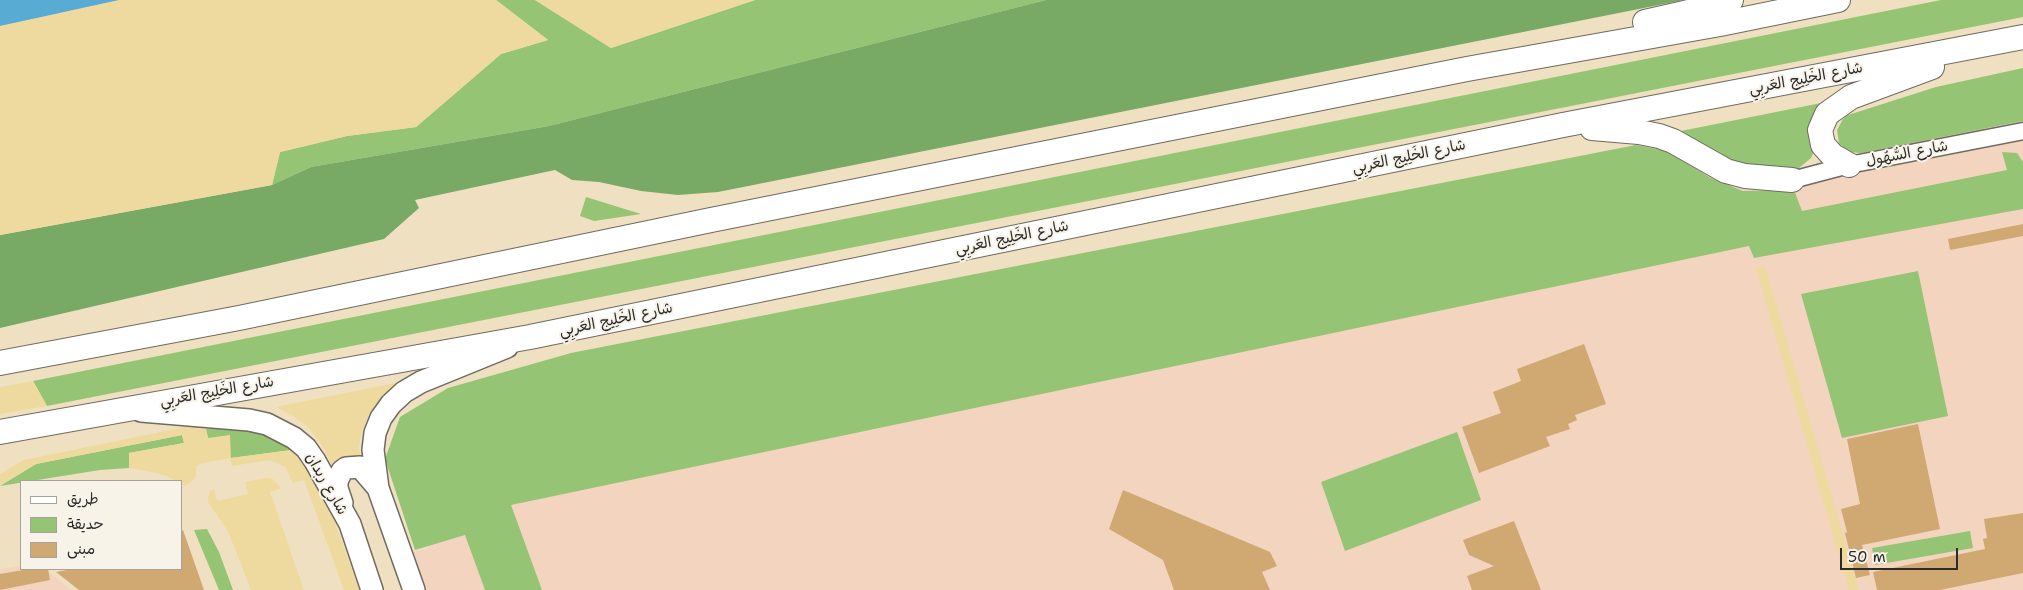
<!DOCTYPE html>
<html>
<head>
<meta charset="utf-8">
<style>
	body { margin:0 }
	#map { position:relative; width:2023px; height:590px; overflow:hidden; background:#efe0c1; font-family:"Shantell Sans","Playpen Sans Arabic",sans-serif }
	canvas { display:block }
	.legend { position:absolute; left:20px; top:480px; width:162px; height:90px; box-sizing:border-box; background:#f7f3e8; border:1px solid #a5a39c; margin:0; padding:6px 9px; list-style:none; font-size:15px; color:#2b2b2b }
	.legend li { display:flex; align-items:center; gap:10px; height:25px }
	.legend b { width:25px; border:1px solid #a5a39c }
	.scale { position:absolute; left:1840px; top:548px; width:118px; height:22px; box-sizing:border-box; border:2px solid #2b2b2b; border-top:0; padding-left:6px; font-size:15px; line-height:18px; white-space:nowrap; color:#2b2b2b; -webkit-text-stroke:4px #f7f3e8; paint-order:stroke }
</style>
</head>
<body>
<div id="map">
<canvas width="2023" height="590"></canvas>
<ul class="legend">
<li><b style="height:6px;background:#fff"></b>طريق</li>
<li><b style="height:14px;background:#95c574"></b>حديقة</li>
<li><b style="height:14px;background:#d0a872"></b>مبنى</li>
</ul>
<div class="scale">50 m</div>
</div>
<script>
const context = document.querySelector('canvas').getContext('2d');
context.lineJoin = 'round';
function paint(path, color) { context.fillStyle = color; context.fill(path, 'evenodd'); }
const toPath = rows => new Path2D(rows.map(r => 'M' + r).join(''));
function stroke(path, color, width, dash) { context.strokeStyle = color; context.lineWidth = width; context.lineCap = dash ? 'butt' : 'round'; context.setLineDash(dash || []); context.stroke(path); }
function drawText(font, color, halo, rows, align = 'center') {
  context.font = font + ' "Shantell Sans","Playpen Sans Arabic",sans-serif'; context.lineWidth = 4; context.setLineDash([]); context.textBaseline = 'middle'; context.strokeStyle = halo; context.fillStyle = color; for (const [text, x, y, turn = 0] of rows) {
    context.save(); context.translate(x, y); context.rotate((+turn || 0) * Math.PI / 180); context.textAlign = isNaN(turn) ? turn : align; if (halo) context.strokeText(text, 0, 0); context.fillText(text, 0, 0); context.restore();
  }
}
paint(toPath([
	[2023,125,2023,590,425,590,412,552,427,549,446,513,1712,185,1791,194,1853,158],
	[21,566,21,569,45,569,71,590,0,590,0,569]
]), '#f3d4bf');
paint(toPath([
	[496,0,535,0,611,48,755,0,1046,0,549,126,311,167,272,185,280,152,347,136,416,127,501,54,548,40],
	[1941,0,2023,0,2023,17,47,406,33,381],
	[2023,68,2023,121,1861,153,1848,152,1839,143,1837,130,1843,119,1848,115,1936,87],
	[1836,100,1811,158,1799,168,1783,173,1738,169,1671,133],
	[1636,145,1667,151,1711,178,1743,191,1794,190,1802,211,2007,170,2002,152,2017,153,2023,162,2023,209,1754,258,1749,246,511,505,542,590,485,590,465,535,415,550,385,459,400,417,448,388,571,353],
	[586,197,641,214,594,221,580,216],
	[1918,271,1948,416,1842,438,1801,294],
	[228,426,245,426,279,440,292,450,231,458,208,438,206,429],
	[1457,432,1481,500,1345,551,1321,482],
	[182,435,184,443,129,453,129,468,100,470,0,486,36,464],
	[207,529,219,552,233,590,219,590,194,530],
	[1970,531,1973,548,1875,565,1872,548]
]), '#95c574');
paint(toPath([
	[1046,0,1684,0,718,192,678,195,641,191,599,182,572,180,555,170,415,200,419,208,384,239,0,328,0,235,272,185,311,167,549,126]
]), '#78aa66');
paint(toPath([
	[119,0,496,0,548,40,501,54,416,127,347,136,280,152,272,185,0,235,0,26],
	[535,0,755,0,611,48],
	[1765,266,1859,590,1849,590,1756,268],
	[410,380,379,401,369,415,362,429,359,447,361,461,335,473,324,449,309,428,293,416,276,407],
	[33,381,47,406,0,414,0,387],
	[234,419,296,445,330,508,359,590,344,590,304,480,293,483,285,467,270,460,232,466,230,458,200,464,196,467,196,478,185,486,181,484,181,481,176,481,167,476,147,471,129,468,129,453,184,443,182,435,36,464,0,485,0,474,24,460,214,421],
	[228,426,262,431,279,440,291,450,231,458,230,435,208,438,206,429],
	[266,478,273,479,281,488,270,492,304,590,251,590,228,531,208,502,208,497,211,490,214,489,217,501,248,494,245,482]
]), '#eeda9e');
paint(toPath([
	[0,0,119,0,0,26]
]), '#58abd3');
paint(toPath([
	[2023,224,2023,236,1950,250,1948,239],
	[1584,344,1606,404,1575,415,1577,420,1568,424,1570,429,1546,437,1550,446,1479,473,1462,427,1501,413,1493,392,1521,381,1517,369],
	[1918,424,1940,529,1862,545,1870,575,1856,578,1845,533,1847,532,1841,509,1860,504,1847,439],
	[1123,490,1270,552,1277,566,1262,572,1270,590,1174,590,1163,560,1109,529],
	[2023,513,2023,573,1940,590,1877,590,1873,572,1985,549,1983,539,1987,538,1984,519],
	[1514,521,1541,590,1472,590,1467,576,1494,566,1469,555,1463,540],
	[183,530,204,590,79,590,56,572,72,569,181,569,181,531],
	[29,569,48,569,50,580,0,590,0,574]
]), '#d0a872');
const minor = toPath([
	[1792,180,1849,165,2023,131]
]);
const major = toPath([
	[141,411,249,420,267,424,294,438,306,448,315,461,350,524,372,590],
	[342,503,337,488,337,481,342,471,346,468,360,467,378,488],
	[414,590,378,488,373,450,375,433,381,418,391,404,404,392,421,382,507,347]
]);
const highway = toPath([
	[1645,22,1719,5,1731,0],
	[1592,128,1639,132,1659,136,1673,141,1726,171,1745,176,1792,180],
	[1849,165,1833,156,1823,145,1820,130,1827,114,1851,97,1932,67],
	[0,363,239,318,711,220,1467,69,1720,24,1838,0],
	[0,432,530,337,1563,125,2023,37]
]);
stroke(minor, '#706a60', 19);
stroke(major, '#706a60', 24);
stroke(highway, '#706a60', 26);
stroke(minor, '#fff', 16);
stroke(major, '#fff', 21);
stroke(highway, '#fff', 24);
drawText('15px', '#2b2b2b', '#f7f3e8', [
	["شارع الخَلِيج العَربِي",1806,79,-11],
	["شارع السُّهُول",1907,154,-11],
	["شارع الخَلِيج العَربِي",1409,157,-12],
	["شارع الخَلِيج العَربِي",1012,238,-12],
	["شارع الخَلِيج العَربِي",616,320,-12],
	["شارع الخَلِيج العَربِي",217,392,-10],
	["شارع ربدان",326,484,60]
]);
</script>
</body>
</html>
